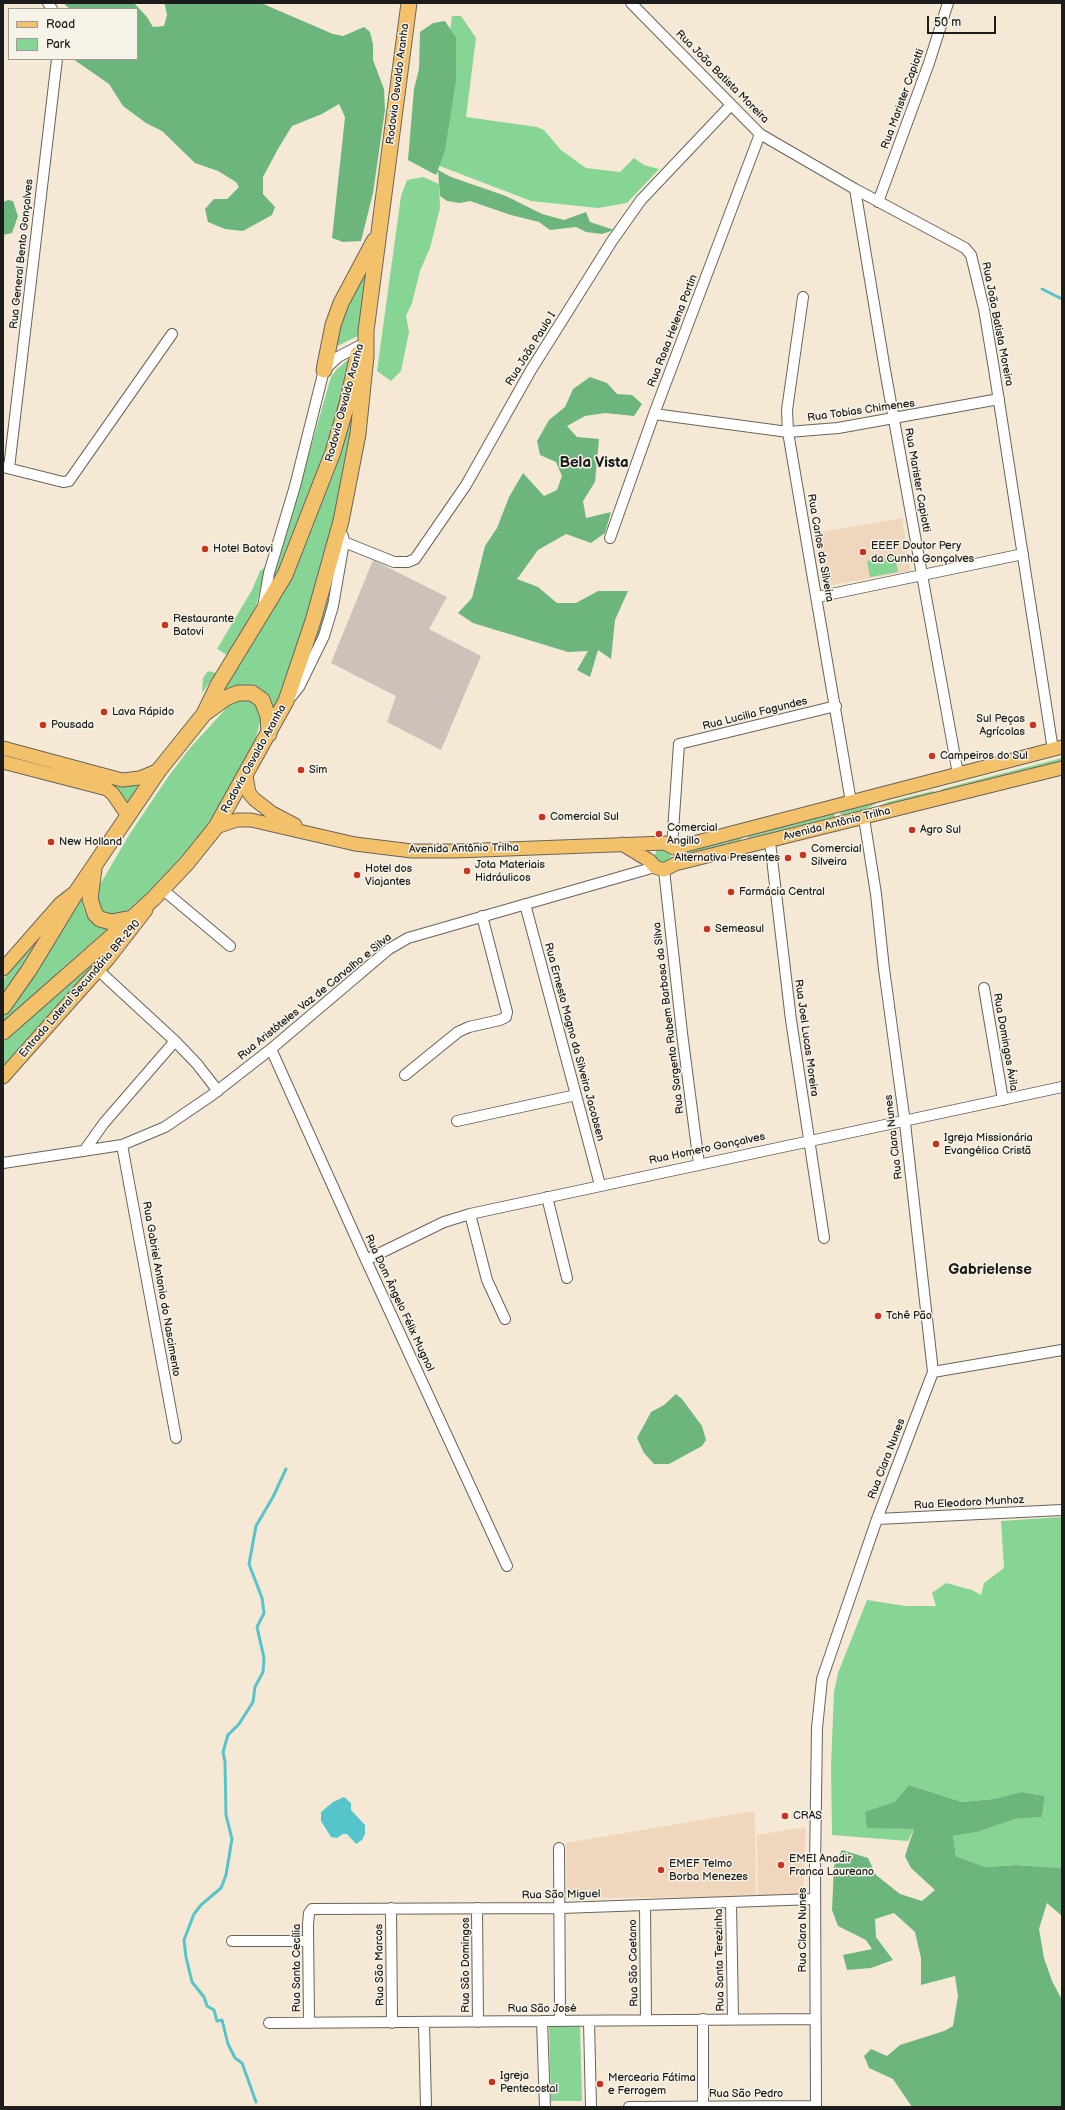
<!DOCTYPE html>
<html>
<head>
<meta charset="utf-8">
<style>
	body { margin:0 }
	#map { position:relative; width:1065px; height:2110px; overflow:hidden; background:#f5e9d5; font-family:"Balsamiq Sans",sans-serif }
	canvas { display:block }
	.frame { position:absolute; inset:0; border:4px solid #1c1c1c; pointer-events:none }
	.legend { position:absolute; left:8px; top:8px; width:130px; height:52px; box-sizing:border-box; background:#f7f3e8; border:1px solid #9f9d96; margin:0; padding:5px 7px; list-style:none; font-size:12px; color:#1c1c1c }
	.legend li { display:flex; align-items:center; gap:8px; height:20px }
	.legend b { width:20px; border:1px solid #9f9d96 }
	.scale { position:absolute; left:927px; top:16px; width:69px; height:18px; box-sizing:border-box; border:2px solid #1c1c1c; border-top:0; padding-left:5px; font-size:12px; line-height:14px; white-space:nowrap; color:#1c1c1c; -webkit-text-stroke:3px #f7f3e8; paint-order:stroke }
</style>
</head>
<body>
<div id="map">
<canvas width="1065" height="2110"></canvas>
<div class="frame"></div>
<ul class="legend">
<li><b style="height:5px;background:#f4c16b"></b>Road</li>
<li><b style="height:11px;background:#86d594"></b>Park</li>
</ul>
<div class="scale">50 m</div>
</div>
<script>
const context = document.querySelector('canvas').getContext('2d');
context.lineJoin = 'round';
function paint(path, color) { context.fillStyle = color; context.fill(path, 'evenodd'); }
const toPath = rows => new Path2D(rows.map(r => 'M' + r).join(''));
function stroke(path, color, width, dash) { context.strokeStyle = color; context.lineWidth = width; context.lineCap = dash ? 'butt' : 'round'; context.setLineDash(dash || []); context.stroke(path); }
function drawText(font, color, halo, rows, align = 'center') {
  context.font = font + ' "Balsamiq Sans",sans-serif'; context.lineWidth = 3; context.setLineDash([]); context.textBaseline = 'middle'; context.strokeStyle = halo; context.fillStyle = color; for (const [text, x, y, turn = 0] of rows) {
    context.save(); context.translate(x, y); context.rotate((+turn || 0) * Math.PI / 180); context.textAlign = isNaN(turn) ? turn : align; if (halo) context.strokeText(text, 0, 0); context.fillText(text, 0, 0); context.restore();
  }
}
paint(toPath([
	[902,518,911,571,826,586,816,533],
	[755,1811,756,1897,567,1898,566,1843],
	[806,1827,803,1895,758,1897,757,1835]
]), '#efd6bc');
paint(toPath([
	[373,560,447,597,429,629,481,656,441,750,387,722,396,696,331,663]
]), '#cdc2b9');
paint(toPath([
	[452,16,461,16,476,38,466,117,537,127,544,130,561,150,586,168,620,172,634,158,644,165,659,169,627,203,598,208,531,201,432,163],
	[423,177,439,184,440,208,430,248,420,271,412,303,406,316,409,332,401,371,391,381,377,371,401,196,407,180],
	[370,259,358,336,331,349,335,328],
	[350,358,338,422,301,528,268,596,331,377,337,369],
	[356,386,349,463,293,667,274,711,265,693,213,703,278,598],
	[895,556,898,572,870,577,867,561],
	[266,566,256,606,229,656,217,649,252,590,260,571],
	[333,576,322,632,298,682,313,633],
	[208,671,216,673,202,693,203,678],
	[251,699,261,710,260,722,254,745,217,810,205,828,181,859,157,884,128,910,108,916,99,910,95,897,98,888,129,835,168,777,189,749,233,701],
	[1062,758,1062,763,941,791,942,789],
	[113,783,138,785,128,804,120,792],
	[933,791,935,793,871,810,888,802],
	[881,801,866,809,842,815,840,814,841,810],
	[834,813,835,817,748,838,747,835],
	[741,836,741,840,682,855,681,851],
	'655 856a8 8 0 1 1 16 0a8 8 0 1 1-16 0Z',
	[82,894,83,907,88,918,99,924,112,925,66,965,3,1024,3,1013],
	[58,912,3,997,3,980,34,938],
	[122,934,3,1071,3,1042,21,1023],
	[1062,1517,1062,1868,1016,1865,985,1867,956,1856,953,1836,978,1832,1015,1819,1042,1817,1045,1796,1023,1792,993,1799,962,1802,909,1785,894,1802,865,1813,893,1828,914,1829,908,1841,832,1835,831,1767,834,1692,838,1673,867,1600,906,1606,936,1606,932,1593,946,1583,972,1590,981,1595,984,1583,1004,1568,1001,1521],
	[580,2025,582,2101,551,2101,549,2026]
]), '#86d594');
paint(toPath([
	[63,3,134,3,147,17,153,27,164,26,167,15,165,5,162,3,261,3,333,34,343,36,364,27,370,32,373,44,373,60,384,89,385,110,373,193,361,241,343,242,332,238,345,117,339,104,322,114,292,126,278,149,263,177,263,194,275,207,272,215,243,231,225,229,208,222,205,209,214,199,227,199,239,187,236,182,218,171,195,163,162,131,146,123,123,106,109,84,73,59,137,59,137,9,70,9],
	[445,21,456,38,456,80,445,150,438,170,451,177,506,196,542,214,564,220,586,212,590,222,614,230,602,234,586,232,576,227,550,230,539,222,511,215,470,201,460,203,447,201,440,196,438,171,436,175,408,160,414,89,419,69,420,32,433,23],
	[8,200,13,201,18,216,12,233,3,235,3,202],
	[590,377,607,383,617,394,632,395,642,404,634,416,605,413,585,416,567,426,577,437,599,439,595,482,583,501,586,518,611,512,605,533,591,543,566,534,538,550,517,579,538,587,557,603,576,603,598,591,628,591,615,620,611,659,598,650,590,677,577,670,588,651,568,652,473,623,458,613,472,598,485,546,497,528,509,497,523,473,544,496,557,490,562,476,556,462,540,455,537,441,549,420,565,407,573,389],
	[676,1394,682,1399,702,1426,706,1440,702,1446,669,1464,654,1464,644,1453,637,1438,651,1412,664,1405],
	[909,1785,962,1802,993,1799,1022,1792,1045,1796,1042,1817,1015,1819,978,1832,953,1836,956,1856,985,1867,1016,1865,1062,1868,1062,1916,1047,1903,1039,1929,1044,1958,1052,1981,1062,2000,1062,2107,912,2107,893,2079,869,2068,864,2056,871,2049,887,2056,900,2045,944,2031,953,2026,958,1996,955,1976,921,1985,921,1958,915,1932,894,1913,875,1919,876,1937,893,1960,871,1968,847,1970,843,1955,872,1949,866,1940,838,1926,832,1910,834,1866,842,1850,868,1858,876,1875,900,1894,922,1901,935,1890,911,1868,905,1856,914,1829,867,1828,865,1812,894,1802]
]), '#6cb67e');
paint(toPath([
	[344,1797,351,1803,351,1810,365,1825,365,1834,362,1840,356,1844,347,1834,343,1834,337,1838,331,1837,321,1821,321,1812,333,1802]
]), '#56c4cb');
stroke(toPath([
	[1042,289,1062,299],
	[256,2102,242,2063,235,2058,228,2044,222,2020,217,2021,214,2010,207,2006,204,1997,192,1982,186,1957,184,1940,194,1914,201,1905,221,1888,226,1875,232,1839,226,1815,225,1762,223,1752,228,1735,239,1724,253,1702,255,1687,263,1672,264,1658,257,1627,264,1613,262,1598,249,1564,256,1526,273,1497,286,1469]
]), '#56c4cb', 3);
const minor = toPath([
	[48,3,52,9],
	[631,3,760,134,855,189,965,248,971,255,984,309,994,369,1053,750],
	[855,189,885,370,958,774],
	[878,202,929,63,948,3],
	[803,297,787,410,788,432,851,802],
	[654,414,788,432,838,428,999,399],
	[3,467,63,482,69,481,172,334],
	[9,468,57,59],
	[610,538,654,414,760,134],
	[344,542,394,562,408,562,415,559,466,485,531,370,612,241,641,200,731,105],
	[817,597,1023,554],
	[263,607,269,573,295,486,324,370,338,357,359,346],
	[291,697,299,687,324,636,333,606,344,542,343,536],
	[770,842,791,1020,824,1238],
	[672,846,679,744,836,706],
	[664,870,682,1033,699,1164],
	[162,889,230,946],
	[525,904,600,1185],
	[98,970,175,1041,197,1064,218,1091],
	[984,988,1003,1100],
	[271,1049,366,1260,507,1566],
	[405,1075,458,1032,469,1027,500,1020,506,1017,507,1012,482,916],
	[457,1121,576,1095],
	[122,1145,176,1438],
	[84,1151,104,1123,175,1041],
	[3,1163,122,1145,165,1127,212,1095,271,1049,389,949,408,938,655,867],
	[547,1197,567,1278],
	[470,1214,487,1280,505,1319],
	[366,1260,444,1222,470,1214,1062,1087],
	[933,1372,1062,1350],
	[877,1519,1062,1510],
	[559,1848,560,2020],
	[731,1902,733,2018],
	[645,1906,646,2019],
	[391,1908,392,2023],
	[477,1908,478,2022],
	[232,1941,308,1941],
	[703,2019,703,2106],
	[542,2021,545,2107],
	[589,2021,591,2107],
	[269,2023,815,2019],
	[309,2023,308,1925,309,1913,312,1909,561,1908,815,1899],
	[424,2023,426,2107],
	[629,2107,816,2106],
	[816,2107,815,1867,817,1728,822,1679,877,1519,933,1372,905,1123,884,969,876,894,864,818]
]);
const major = toPath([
	[3,748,122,780,140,778,159,770],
	[3,762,107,789,113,794,128,816],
	[246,776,249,793,254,799,272,813,295,825],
	[216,827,237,820,251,820,355,844,412,851,456,851,665,843,674,848],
	[622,844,650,861,655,867,664,870,675,864,1062,768],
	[674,848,1062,747],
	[3,969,60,904,74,893],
	[3,1077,108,959,146,910]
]);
const highway = toPath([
	[324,370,333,325,341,303,374,241],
	[204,714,226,698,238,693,252,693,262,700,268,716,269,734],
	[94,869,90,899,95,914,100,919,111,922,132,918],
	[3,1007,29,970,77,891,159,770,204,714,218,685,285,575,333,452,347,404,358,354],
	[3,1032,118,931,154,898,187,863,216,827,286,701,313,621,341,521,358,434,366,356,366,331,409,3]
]);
stroke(minor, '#68645d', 12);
stroke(major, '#68645d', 15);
stroke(highway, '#68645d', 17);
stroke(minor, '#fff', 10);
stroke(major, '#f4c16b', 13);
stroke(highway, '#f4c16b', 15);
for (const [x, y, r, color] of [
	[205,549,4,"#c8321e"],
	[863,552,4,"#c8321e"],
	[165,625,4,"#c8321e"],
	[104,712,4,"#c8321e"],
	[43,725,4,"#c8321e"],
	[1033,725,4,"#c8321e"],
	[932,756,4,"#c8321e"],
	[301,770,4,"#c8321e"],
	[542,817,4,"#c8321e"],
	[912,830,4,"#c8321e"],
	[659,834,4,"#c8321e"],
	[51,842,4,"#c8321e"],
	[803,855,4,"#c8321e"],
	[788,858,4,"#c8321e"],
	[467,871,4,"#c8321e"],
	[357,875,4,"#c8321e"],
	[731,892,4,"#c8321e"],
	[707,929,4,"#c8321e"],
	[936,1144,4,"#c8321e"],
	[878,1316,4,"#c8321e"],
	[785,1816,4,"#c8321e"],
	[781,1865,4,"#c8321e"],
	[661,1870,4,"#c8321e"],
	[492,2082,4,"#c8321e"],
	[600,2084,4,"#c8321e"]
]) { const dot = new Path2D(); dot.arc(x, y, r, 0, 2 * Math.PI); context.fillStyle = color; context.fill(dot); stroke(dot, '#f7f3e8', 1.5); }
drawText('11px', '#1c1c1c', '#f7f3e8', [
	["Rua João Batista Moreira",722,77,45],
	["Rodovia Osvaldo Aranha",398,84,-83],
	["Rua Marister Capiotti",903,99,-70],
	["Rua General Bento Gonçalves",22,254,-84],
	["Rua João Batista Moreira",997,324,79],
	["Rua Rosa Helena Portin",673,331,-69],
	["Rua João Paulo I",531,349,-58],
	["Rodovia Osvaldo Aranha",345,403,-75],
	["Rua Tobias Chimenes",861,411,-8],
	["Rua Marister Capiotti",917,480,80],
	["Rua Carlos da Silveira",820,548,80],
	["Rua Lucilia Fagundes",755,714,-14],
	["Rodovia Osvaldo Aranha",254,759,-61],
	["Avenida Antônio Trilha",837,824,-14],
	["Avenida Antônio Trilha",464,849,-1],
	["Entrada Lateral Secundária BR-290",80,989,-49],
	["Rua Aristóteles Vaz de Carvalho e Silva",315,997,-39],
	["Rua Sargento Rubem Barbosa da Silva",669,1018,-97],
	["Rua Joel Lucas Moreira",806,1038,82],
	["Rua Ernesto Magno da Silveira Jacobsen",574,1042,75],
	["Rua Domingos Ávila",1005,1042,80],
	["Rua Clara Nunes",894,1137,-97],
	["Rua Homero Gonçalves",707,1149,-12],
	["Rua Gabriel Antonio do Nascimento",161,1289,80],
	["Rua Dom Ângelo Félix Mugnol",399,1303,65],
	["Rua Clara Nunes",887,1459,-69],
	["Rua Eleodoro Munhoz",969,1503,-3],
	["Rua São Miguel",561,1895,-1],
	["Rua Clara Nunes",803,1930,-90],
	["Rua Santa Terezinha",720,1960,-91],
	["Rua São Caetano",634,1963,-91],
	["Rua São Marcos",380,1965,-91],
	["Rua São Domingos",466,1965,-90],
	["Rua Santa Cecília",297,1968,-90],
	["Rua São José",542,2009],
	["Rua São Pedro",746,2094]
]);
drawText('11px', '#1c1c1c', '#f7f3e8', [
	["EEEF Doutor Pery",871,546],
	["da Cunha Gonçalves",871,559],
	["Hotel Batovi",213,549],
	["Restaurante",173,619],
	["Batovi",173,632],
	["Lava Rápido",112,712],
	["Sul Peças",1025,719,"right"],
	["Agrícolas",1025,732,"right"],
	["Pousada",51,725],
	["Campeiros do Sul",940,756],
	["Sim",309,770],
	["Comercial Sul",550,817],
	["Comercial",667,828],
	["Angillo",667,841],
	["Agro Sul",920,830],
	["New Holland",59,842],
	["Comercial",811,849],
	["Silveira",811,862],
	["Alternativa Presentes",780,858,"right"],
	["Jota Materiais",475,865],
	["Hidráulicos",475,878],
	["Hotel dos",365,869],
	["Viajantes",365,882],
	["Farmácia Central",739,892],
	["Semeasul",715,929],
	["Igreja Missionária",944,1138],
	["Evangélica Cristã",944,1151],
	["Tchê Pão",886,1316],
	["CRAS",793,1816],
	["EMEI Anadir",789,1859],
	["Franca Laureano",789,1872],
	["EMEF Telmo",669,1864],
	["Borba Menezes",669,1877],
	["Igreja",500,2076],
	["Pentecostal",500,2089],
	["Mercearia Fátima",608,2078],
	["e Ferragem",608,2091]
], 'left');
drawText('bold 15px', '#1c1c1c', '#f7f3e8', [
	["Bela Vista",594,463],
	["Gabrielense",990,1270]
]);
</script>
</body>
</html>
